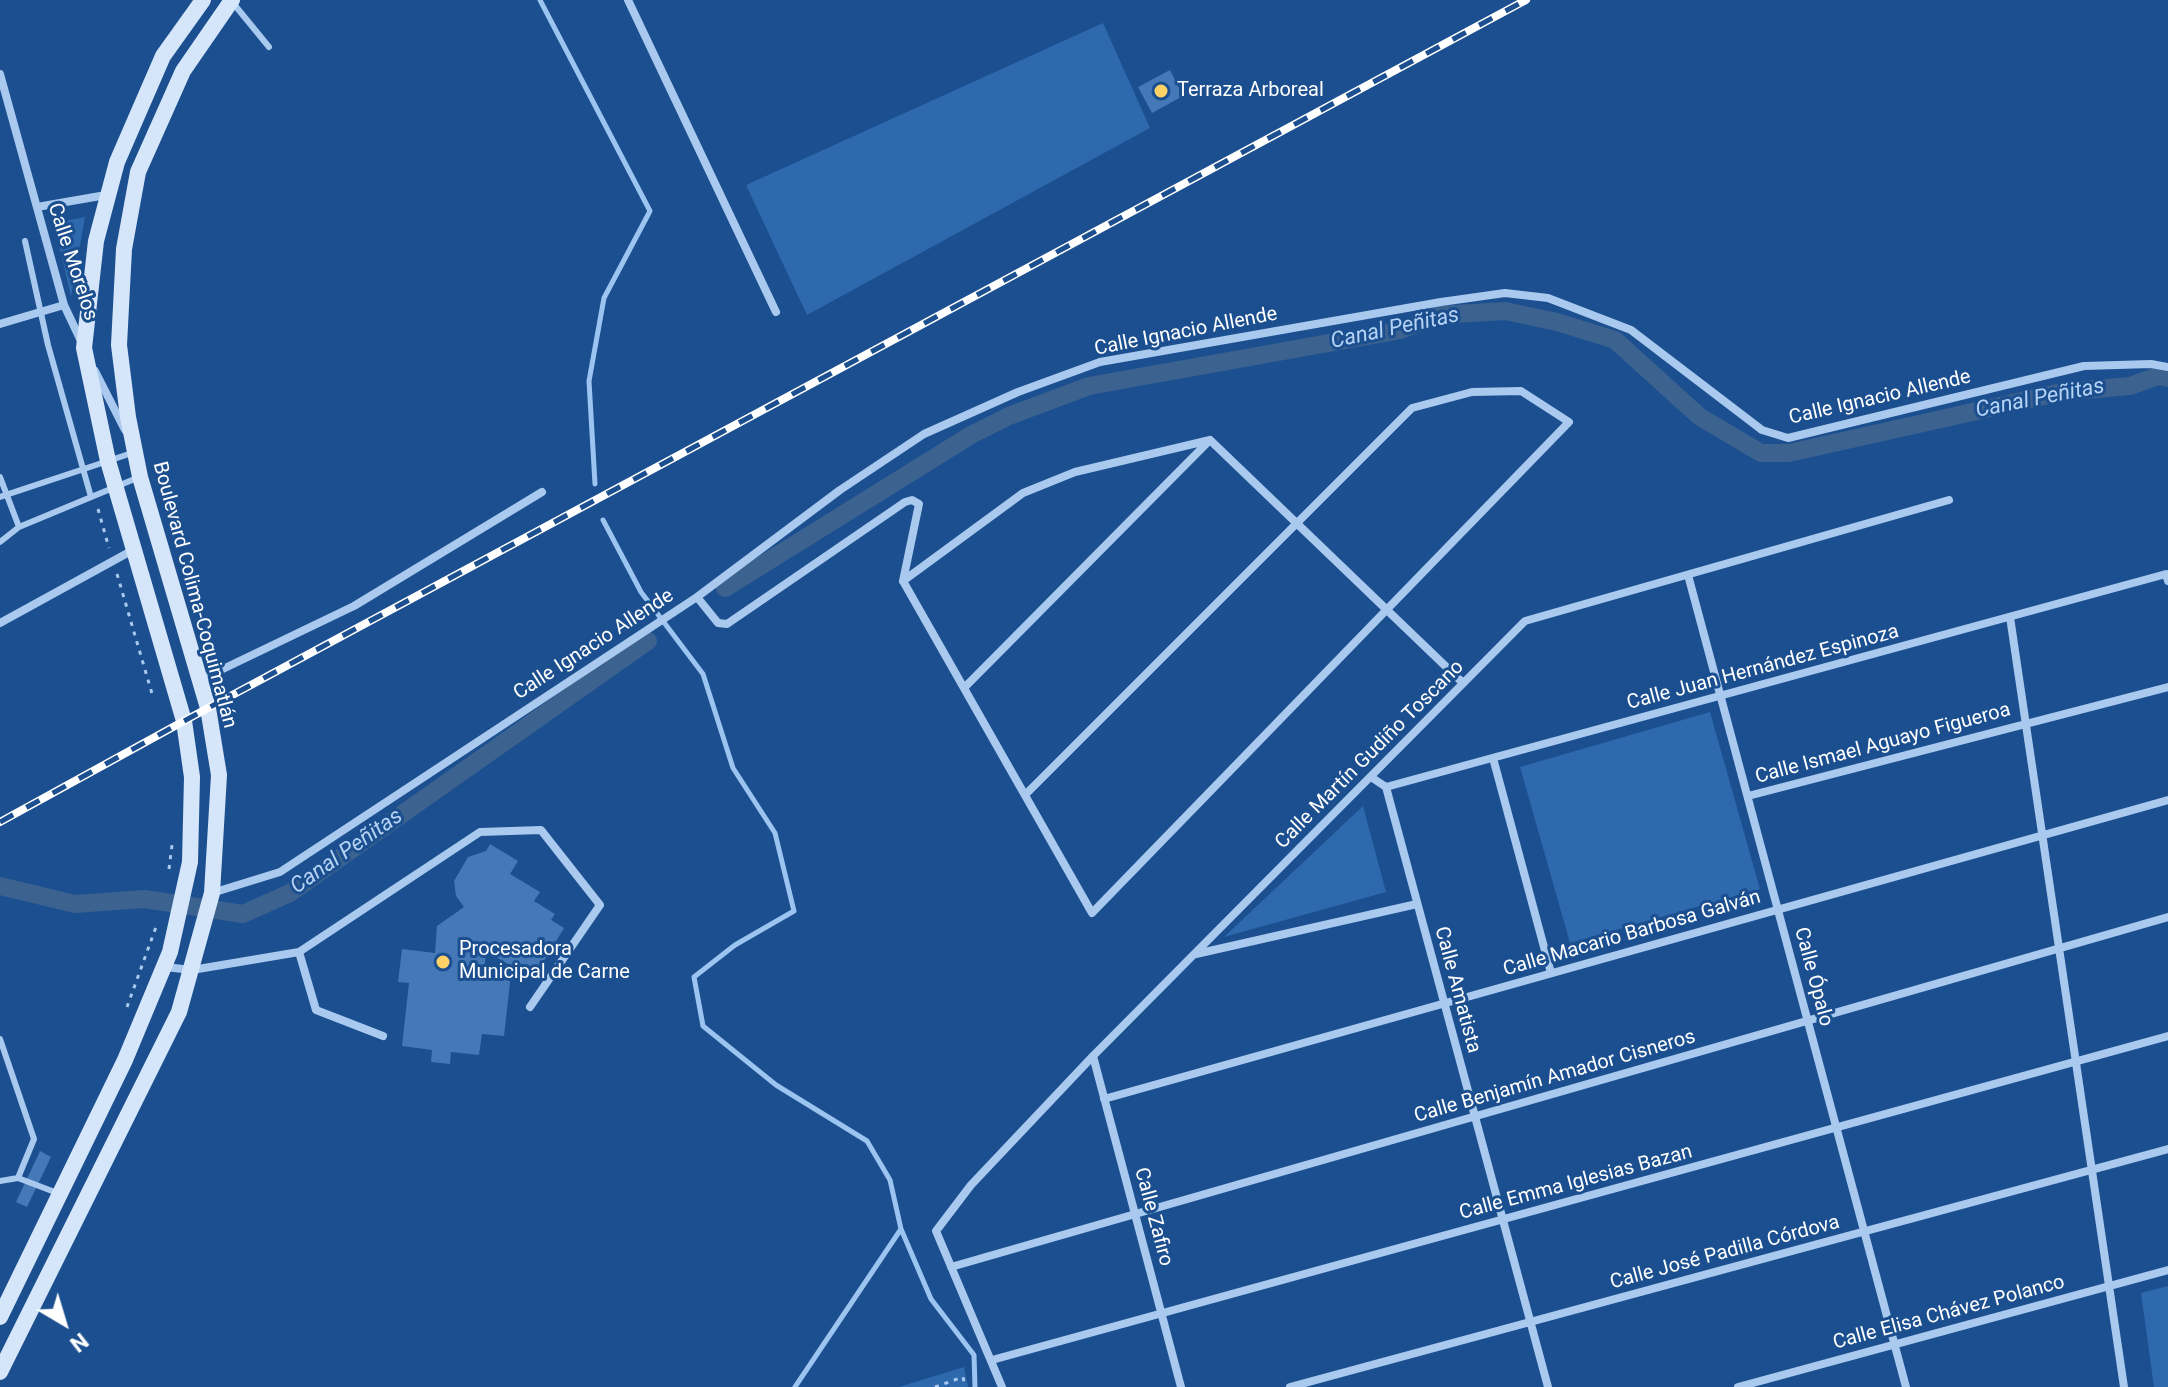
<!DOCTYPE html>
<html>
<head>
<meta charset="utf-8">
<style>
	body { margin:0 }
	#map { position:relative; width:2168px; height:1387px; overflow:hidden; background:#1b4f8f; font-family:Roboto,sans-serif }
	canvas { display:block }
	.north { position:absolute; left:24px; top:1283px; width:80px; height:80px; -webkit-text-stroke:6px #1b4f8f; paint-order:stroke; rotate:142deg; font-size:22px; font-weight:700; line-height:32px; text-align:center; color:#fff }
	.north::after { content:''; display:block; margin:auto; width:28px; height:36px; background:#fff; clip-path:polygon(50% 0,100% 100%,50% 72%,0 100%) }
</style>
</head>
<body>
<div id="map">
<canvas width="2168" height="1387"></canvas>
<div class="north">N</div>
</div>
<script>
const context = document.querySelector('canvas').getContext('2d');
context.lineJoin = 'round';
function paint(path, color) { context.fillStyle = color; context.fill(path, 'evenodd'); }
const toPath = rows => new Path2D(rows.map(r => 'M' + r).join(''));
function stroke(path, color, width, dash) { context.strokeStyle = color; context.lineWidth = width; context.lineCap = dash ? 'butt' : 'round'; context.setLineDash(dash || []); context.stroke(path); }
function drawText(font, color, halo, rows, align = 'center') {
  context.font = font + ' Roboto,sans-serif'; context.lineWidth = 6; context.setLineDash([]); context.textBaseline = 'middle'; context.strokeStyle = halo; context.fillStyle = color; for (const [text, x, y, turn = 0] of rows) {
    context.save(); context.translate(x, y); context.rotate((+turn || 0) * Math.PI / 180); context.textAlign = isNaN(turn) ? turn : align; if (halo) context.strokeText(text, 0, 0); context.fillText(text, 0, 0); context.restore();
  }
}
paint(toPath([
	[1103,23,1150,128,807,315,746,185],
	[85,217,71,297,54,223],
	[1710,712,1760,889,1570,943,1520,767],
	[1363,806,1386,892,1224,937],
	[2168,1286,2168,1387,2154,1387,2141,1293],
	[964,1367,968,1387,899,1387]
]), '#2e69ad');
stroke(toPath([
	[540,0,650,211,604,298,589,381,595,484],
	[603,520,641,592,703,674,733,768,775,833,794,911,735,945,694,977,703,1026,776,1085,867,1141,890,1180,901,1229,931,1299,974,1355,975,1387],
	[795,1387,901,1229]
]), '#9cc4f0', 5);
stroke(toPath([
	[725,588,971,435,1009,416,1089,386,1401,330,1439,315,1505,311,1557,322,1615,340,1700,417,1761,453,1789,453,2062,392,2130,386,2158,376,2168,378],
	[0,886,75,904,144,899,243,914,290,893,648,641]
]), '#3c6290', 18);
paint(toPath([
	[1170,70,1183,96,1152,113,1138,87],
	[490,844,518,861,510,874,540,892,534,901,555,914,551,920,564,928,533,979,486,951,484,972,511,974,504,1036,482,1034,479,1055,451,1052,450,1064,431,1062,432,1050,402,1046,409,983,398,982,402,949,435,953,437,926,464,907,456,896,454,881,468,857,486,851],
	[40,1151,51,1157,27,1207,16,1202]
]), '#4478b7');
stroke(toPath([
	[98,509,109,548],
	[117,574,153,697],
	[169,869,172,845],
	[127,1007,156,927],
	[935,1387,963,1377,965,1387]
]), '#a9c9ee', 3, [4, 6]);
stroke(toPath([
	[233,3,269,47],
	[25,241,48,345,91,497],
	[0,477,19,527],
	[0,497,132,453],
	[0,542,19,527,137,478],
	[0,1039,34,1139,18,1178],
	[0,1181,18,1178,60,1194]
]), '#a9c9ee', 6);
stroke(toPath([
	[628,0,776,312],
	[0,74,64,305,81,341],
	[37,207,106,195],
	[0,324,64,305],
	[95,371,125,430],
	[1210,440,1463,683],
	[1688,575,1906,1387],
	[903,581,1092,913,1569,422,1521,391,1472,392,1412,408,1025,795],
	[697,597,718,623,727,624,905,502,912,500,919,504,903,581,1023,493,1075,472,1210,440],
	[2010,617,2124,1387],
	[0,623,133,550],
	[200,680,354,606,542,492],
	[964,688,1209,441],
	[1493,758,1551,973],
	[1371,777,1386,787,2166,574,2168,581],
	[1386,787,1548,1387],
	[1748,796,2168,687],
	[212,893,280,872,697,597,840,490,924,434,1018,392,1100,362,1441,302,1505,293,1548,298,1631,330,1762,430,1788,438,2084,366,2151,364,2168,367],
	[299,952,316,1010,383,1036],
	[1196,954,1417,904],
	[165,967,192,970,299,952,480,832,541,830,600,905,530,1007],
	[1093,1056,1181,1387],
	[1104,1099,2168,800],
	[951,1267,2168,917],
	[992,1360,2168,1036],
	[1002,1387,936,1231,971,1185,1093,1056,1525,621,1949,500],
	[1290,1387,2168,1149],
	[1738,1387,2168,1270]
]), '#a9c9ee', 8);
stroke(toPath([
	[0,1317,125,1060,170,952,190,862,192,777,184,721,108,461,84,348,96,241,117,162,163,56,203,0],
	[0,1372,179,1012,212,893,219,775,208,708,140,477,128,417,119,345,124,249,138,172,183,71,232,0]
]), '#d6e6fa', 16);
const rail = toPath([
	[0,822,184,721,1526,0]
]);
stroke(rail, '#fff', 8);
stroke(rail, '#1b4f8f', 5, [15]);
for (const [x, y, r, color] of [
	[1161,91,8,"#ffd166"],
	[443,962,8,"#ffd166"]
]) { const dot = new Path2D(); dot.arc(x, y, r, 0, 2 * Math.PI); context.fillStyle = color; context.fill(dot); stroke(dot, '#1b4f8f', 3); }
drawText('20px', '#fff', '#1b4f8f', [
	["Terraza Arboreal",1177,91],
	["Procesadora",459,950],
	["Municipal de Carne",459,973]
], 'left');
drawText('20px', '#fff', '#1b4f8f', [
	["Calle Morelos",72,262,72],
	["Calle Ignacio Allende",1186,332,-11],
	["Calle Ignacio Allende",1880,398,-13],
	["Boulevard Colima-Coquimatlán",194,595,75],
	["Calle Ignacio Allende",594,645,-33],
	["Calle Juan Hernández Espinoza",1763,668,-15],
	["Calle Ismael Aguayo Figueroa",1883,744,-15],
	["Calle Martín Gudiño Toscano",1370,755,-45],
	["Calle Macario Barbosa Galván",1632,934,-16],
	["Calle Ópalo",1813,977,75],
	["Calle Amatista",1457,990,75],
	["Calle Benjamín Amador Cisneros",1555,1077,-16],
	["Calle Emma Iglesias Bazan",1576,1183,-15],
	["Calle Zafiro",1153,1217,75],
	["Calle José Padilla Córdova",1725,1253,-15],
	["Calle Elisa Chávez Polanco",1949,1313,-15]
]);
drawText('italic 22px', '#b5d3f5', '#1b4f8f', [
	["Canal Peñitas",1395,329,-12],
	["Canal Peñitas",2040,399,-11],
	["Canal Peñitas",347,852,-35]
]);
</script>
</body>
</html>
